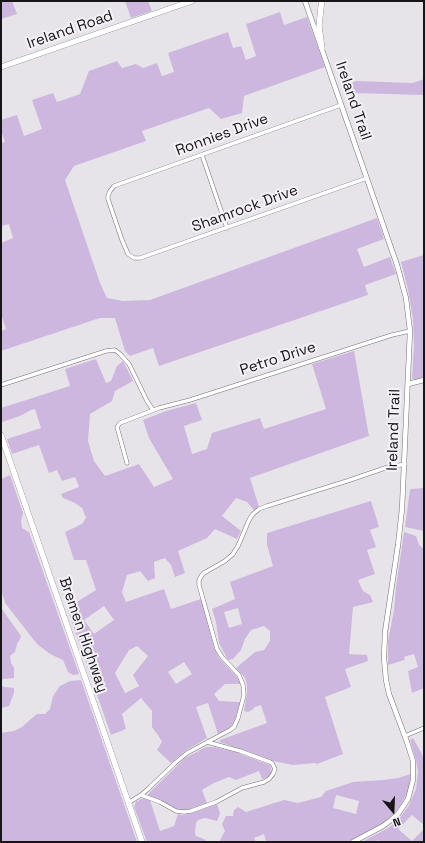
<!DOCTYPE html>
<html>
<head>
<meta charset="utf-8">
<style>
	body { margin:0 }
	#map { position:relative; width:425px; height:843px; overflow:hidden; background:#e7e4e9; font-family:"Space Grotesk",sans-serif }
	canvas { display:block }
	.frame { position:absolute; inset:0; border:2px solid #161517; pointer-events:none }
	.north { position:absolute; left:373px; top:791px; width:40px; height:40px; -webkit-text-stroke:3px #f4f1f7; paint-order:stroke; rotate:161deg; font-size:11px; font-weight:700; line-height:16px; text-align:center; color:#161517 }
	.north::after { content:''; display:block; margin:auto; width:14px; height:18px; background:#161517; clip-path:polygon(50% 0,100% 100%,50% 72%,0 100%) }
</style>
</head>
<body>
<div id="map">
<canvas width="425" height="843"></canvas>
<div class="frame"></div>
<div class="north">N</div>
</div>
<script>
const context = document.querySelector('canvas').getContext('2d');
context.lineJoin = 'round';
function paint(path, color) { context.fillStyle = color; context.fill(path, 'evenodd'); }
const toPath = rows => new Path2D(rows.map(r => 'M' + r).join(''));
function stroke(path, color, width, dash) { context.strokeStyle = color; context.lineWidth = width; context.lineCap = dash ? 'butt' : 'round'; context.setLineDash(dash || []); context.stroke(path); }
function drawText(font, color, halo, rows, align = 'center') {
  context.font = font + ' "Space Grotesk",sans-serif'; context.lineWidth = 4; context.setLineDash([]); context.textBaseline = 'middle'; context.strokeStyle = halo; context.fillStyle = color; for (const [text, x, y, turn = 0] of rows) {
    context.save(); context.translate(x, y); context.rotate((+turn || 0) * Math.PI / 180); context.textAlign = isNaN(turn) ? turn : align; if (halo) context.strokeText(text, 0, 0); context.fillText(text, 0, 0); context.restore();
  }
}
paint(toPath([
	[1,1,12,1,17,14,1,19],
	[125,1,148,1,152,11,131,18],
	[280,12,284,25,307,17,325,67,244,96,242,113,221,119,209,108,142,131,146,141,74,166,65,180,100,283,107,298,123,301,150,300,377,218,384,239,357,249,364,267,390,257,396,274,365,285,368,295,159,366,153,348,130,356,125,351,115,318,100,318,1,351,1,331,6,329,1,314,1,243,13,238,9,224,1,226,1,143,5,142,1,131,1,120,17,115,24,136,42,129,32,100,53,93,57,102,80,94,89,71,117,61,122,68,136,64,143,68,157,63,162,76,174,72,168,53,228,32,233,48,241,46,246,60,256,56,246,24],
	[424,79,424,95,352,93,349,84,356,81,413,83],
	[424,255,424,377,415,380,412,378,414,346,413,319,408,290,401,262],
	[354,351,369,436,250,478,259,507,254,510,247,502,236,498,222,516,241,531,237,539,215,529,207,538,178,551,185,573,175,577,171,565,165,558,154,562,155,578,148,581,140,571,127,575,122,592,126,602,164,589,171,609,201,599,214,648,219,658,236,676,240,682,240,684,225,684,214,694,219,701,240,702,238,709,235,719,231,727,218,734,208,703,196,707,207,738,185,751,171,763,157,750,162,742,158,735,152,727,152,711,141,698,122,714,126,729,111,735,67,608,96,590,86,560,74,560,65,532,82,524,86,518,82,508,75,503,63,498,61,494,79,487,75,477,62,481,57,470,49,473,39,445,12,454,7,439,41,428,35,409,31,410,20,416,2,422,1,408,70,386,65,369,96,359,106,383,111,381,117,366,123,361,133,381,115,391,112,401,90,414,88,441,94,461,105,476,139,464,154,487,173,479,149,438,143,420,166,411,196,403,202,420,184,426,192,454,207,449,212,433,260,418,264,429,326,409,312,364],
	[104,606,114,620,94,634,84,620],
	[137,646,148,656,133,675,139,686,125,693,115,673,129,650],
	[184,662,192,674,176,684,168,672],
	[10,475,23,513,21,521,22,528,29,532,79,674,73,675,68,672,63,660,50,654,37,644,5,603,1,589,1,479],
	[423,488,424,488,424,531,405,527,410,489],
	[371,501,379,527,370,530,376,547,367,550,375,574,358,580,363,591,370,595,373,602,353,607,349,654,367,655,368,661,345,669,351,687,325,697,343,754,317,764,315,763,293,765,273,761,220,742,220,740,267,723,261,705,255,707,252,710,248,712,244,711,247,693,247,685,245,678,236,668,255,652,264,650,270,641,270,631,264,626,251,630,245,639,241,650,233,659,228,660,219,643,216,622,212,609,235,599,230,582,273,566,267,545,267,533],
	[238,608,242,624,229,628,224,612],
	[404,532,416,536,419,545,424,549,424,688,412,693,408,671,418,667,414,654,404,657,405,660,388,665,388,641,394,610,396,587],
	[1,609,2,609,21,636,20,639,17,644,15,652,10,656,11,663,14,668,14,678,3,679,1,682],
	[81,680,137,842,1,842,1,733,14,731,22,727,32,718,37,714,45,714,50,709,53,696,60,686,70,681],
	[1,682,2,686,4,687,14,688,14,693,9,706,1,708],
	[413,738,422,754,424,763,424,825,412,815,398,829,412,841,424,829,424,842,380,842,378,840,376,842,362,842,388,828,399,819,409,805,416,789,418,772,416,760,410,740],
	[206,747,214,747,235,752,270,765,272,772,269,777,262,779,259,771,236,780,229,777,214,783,202,790,207,803,187,810,179,811,162,801,148,796,149,793,185,758],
	[411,774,410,783,407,793,402,803,394,814,383,824,349,842,266,842,266,841,264,834,254,838,256,842,219,842,225,831,222,824,226,816,233,816,234,810,238,807,246,812,284,800,298,803,321,797,326,791,353,782,383,780,398,778],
	[336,795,359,801,356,814,333,808],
	[143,798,150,800,160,831,174,826,178,814,183,815,192,813,217,804,218,807,220,814,217,821,205,818,198,820,196,823,195,833,196,836,206,840,205,842,147,842,134,807,136,802]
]), '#cdb7df');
const minor = toPath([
	[341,105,114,186,110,191,108,196,108,199,122,240,128,254,134,258,140,258,367,178],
	[202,155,227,228],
	[1,385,106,351,115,350,120,354,129,364,147,401,153,410],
	[127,463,117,427,120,423,159,408,190,400,392,335,410,331],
	[405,736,424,728],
	[141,795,160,802,176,811,184,812,191,811,216,802,242,788,264,782,269,779,273,774,275,769,272,763,270,762,240,751,207,742],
	[128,803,141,795,148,789,175,763,187,753,230,730,234,727,238,718,244,695,243,685,239,675,222,657,217,649,199,585,199,580,202,575,204,573,225,561,233,554,238,546,249,520,253,514,259,509,267,506,347,481,385,468,405,464]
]);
const tertiary = toPath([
	[305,1,397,265,406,298,410,331,402,509,398,545,385,632,384,658,386,680,389,694,407,742,413,761,413,780,408,799,398,814,391,820,383,826,353,842],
	[408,384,424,380]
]);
const secondary = toPath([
	[322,48,319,26,321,7,322,1],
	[1,67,192,1],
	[1,435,142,842]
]);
stroke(minor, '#747277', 4.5);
stroke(tertiary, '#747277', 5.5);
stroke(secondary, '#747277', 6);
stroke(minor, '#fff', 3.5);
stroke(tertiary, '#fff', 4.5);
stroke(secondary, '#fff', 5.5);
drawText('15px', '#161517', '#f4f1f7', [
	["Ireland Road",70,30,-19],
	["Ireland Trail",353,101,71],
	["Ronnies Drive",222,135,-20],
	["Shamrock Drive",245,209,-20],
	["Petro Drive",278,359,-18],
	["Ireland Trail",394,430,-88],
	["Bremen Highway",83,635,71]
]);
</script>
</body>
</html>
